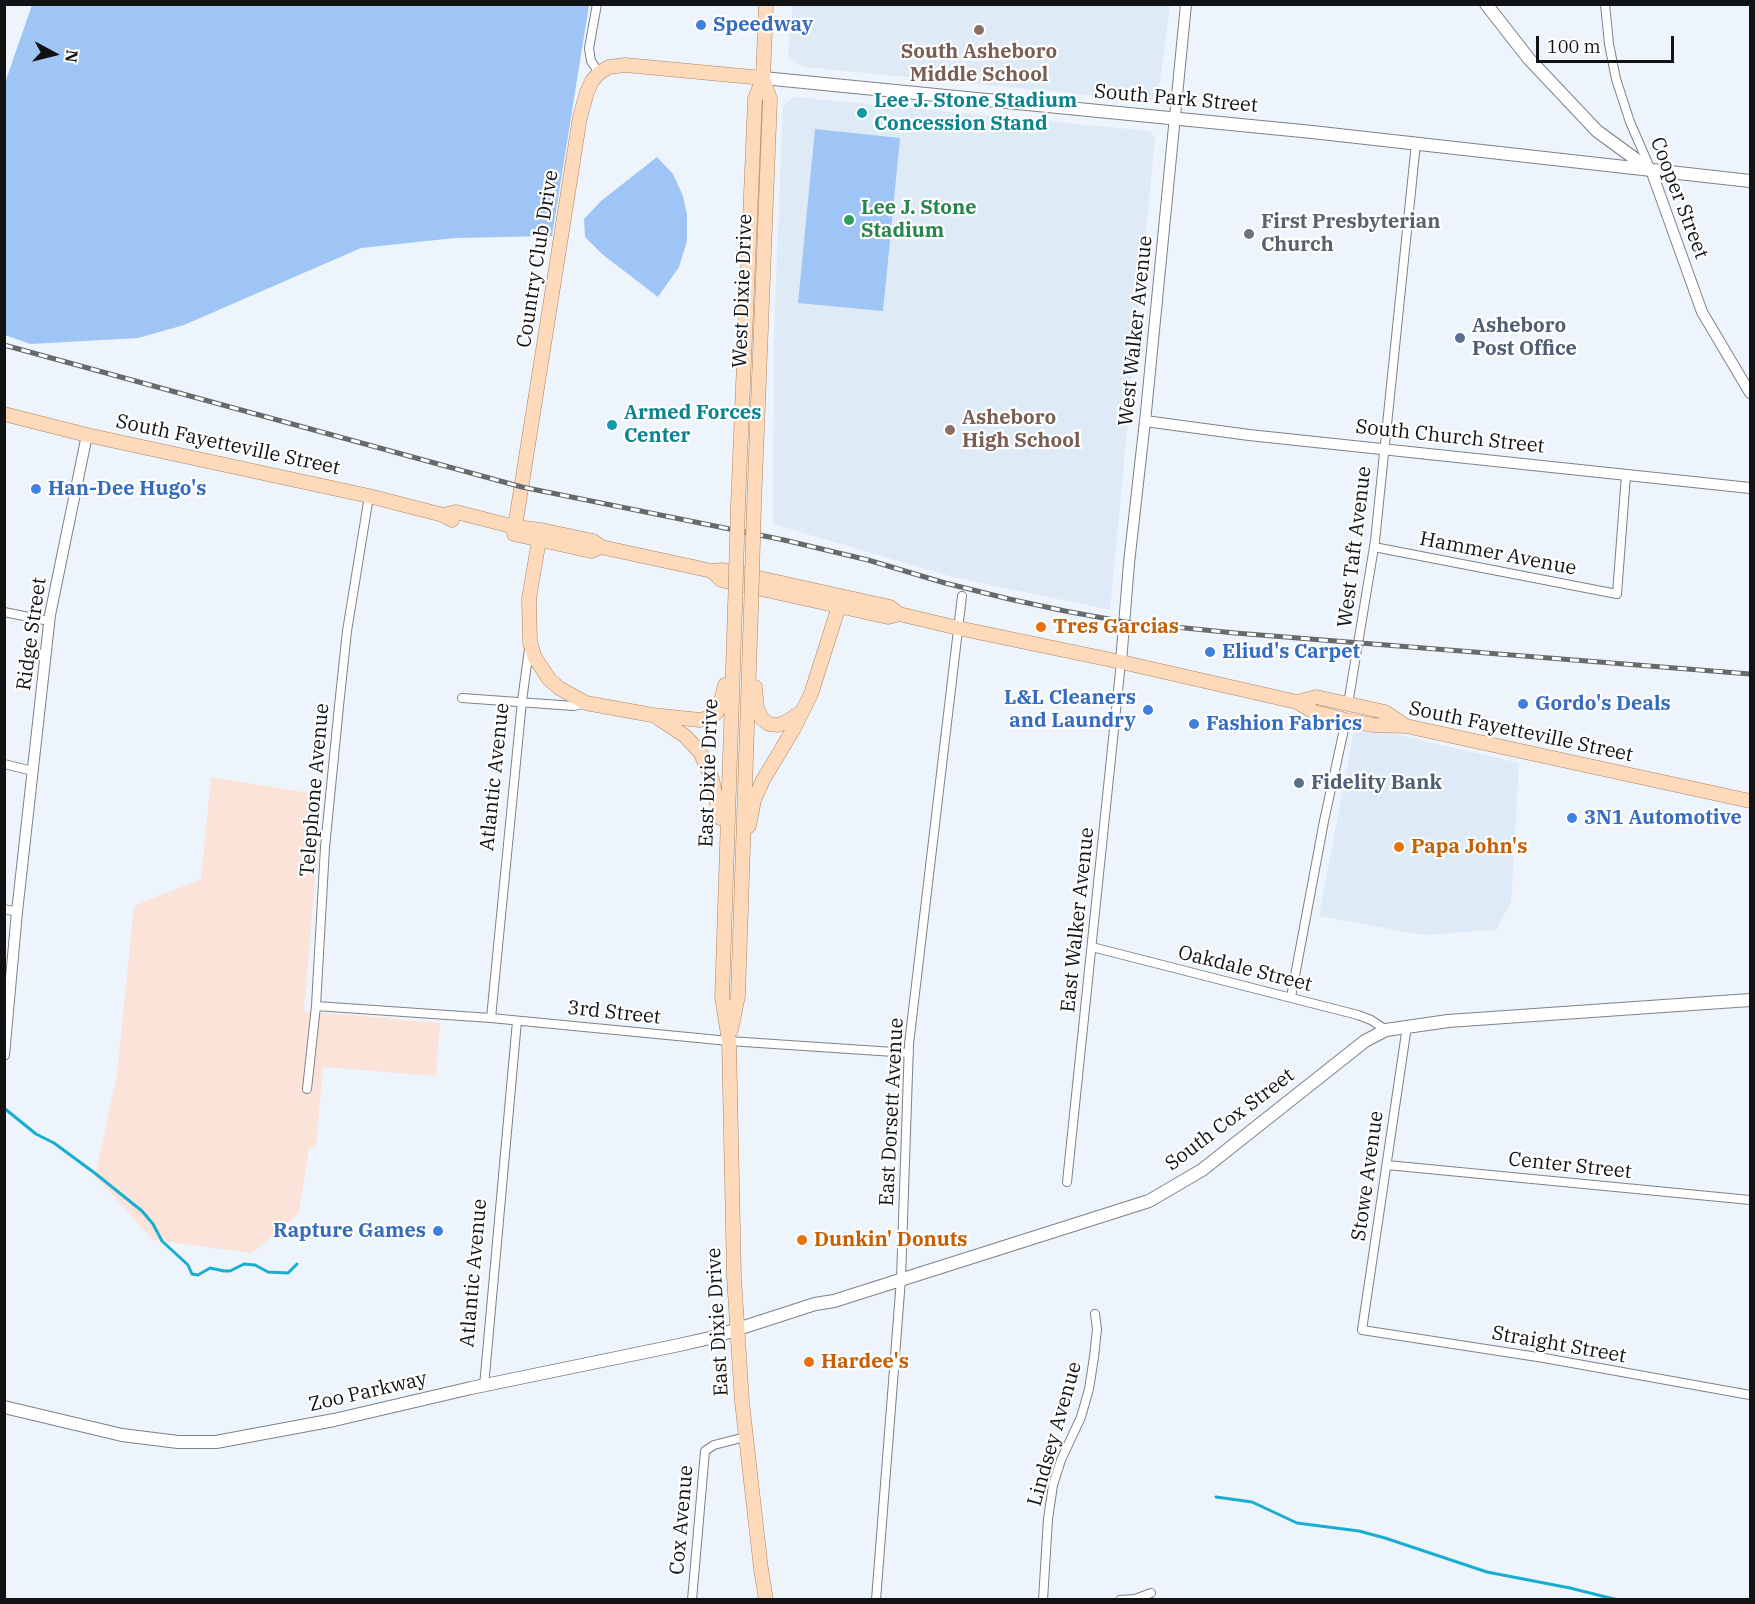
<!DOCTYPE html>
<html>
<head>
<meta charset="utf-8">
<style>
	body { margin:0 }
	#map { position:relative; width:1755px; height:1604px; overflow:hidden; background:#eef4fb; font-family:"IBM Plex Serif",serif }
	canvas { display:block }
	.frame { position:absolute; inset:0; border:6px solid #101214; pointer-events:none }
	.north { position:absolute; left:24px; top:24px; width:60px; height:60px; -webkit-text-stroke:4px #fff; paint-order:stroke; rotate:97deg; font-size:16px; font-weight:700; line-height:24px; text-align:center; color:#101214 }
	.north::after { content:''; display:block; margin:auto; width:21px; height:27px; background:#101214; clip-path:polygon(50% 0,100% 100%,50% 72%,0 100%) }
	.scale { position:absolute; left:1536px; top:36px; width:138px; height:27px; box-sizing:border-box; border:3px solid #101214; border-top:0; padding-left:8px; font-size:18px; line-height:21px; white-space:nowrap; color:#101214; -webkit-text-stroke:4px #fff; paint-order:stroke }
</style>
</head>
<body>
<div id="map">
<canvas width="1755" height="1604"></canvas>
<div class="frame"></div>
<div class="north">N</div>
<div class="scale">100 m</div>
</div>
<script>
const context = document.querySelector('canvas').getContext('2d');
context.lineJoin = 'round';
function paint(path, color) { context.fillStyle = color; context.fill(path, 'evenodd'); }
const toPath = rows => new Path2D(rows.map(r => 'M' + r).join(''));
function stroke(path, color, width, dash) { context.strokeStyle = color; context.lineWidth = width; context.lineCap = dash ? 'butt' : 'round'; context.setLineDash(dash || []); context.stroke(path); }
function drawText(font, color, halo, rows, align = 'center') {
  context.font = font + ' "IBM Plex Serif",serif'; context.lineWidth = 4.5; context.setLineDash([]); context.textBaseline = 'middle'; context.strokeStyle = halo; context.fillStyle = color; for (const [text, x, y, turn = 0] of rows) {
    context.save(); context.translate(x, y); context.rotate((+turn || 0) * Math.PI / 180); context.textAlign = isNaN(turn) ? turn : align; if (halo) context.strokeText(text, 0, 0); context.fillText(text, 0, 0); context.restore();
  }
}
paint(toPath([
	[793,5,793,4,1170,5,1158,97,1149,101,804,67,796,63,788,56],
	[794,97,1150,131,1155,137,1110,610,953,577,773,524,774,335,783,106],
	[1355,725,1519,763,1511,902,1496,930,1423,935,1319,916]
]), '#dfeaf7');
paint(toPath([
	[211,777,322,795,304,1011,440,1023,436,1076,323,1067,316,1147,309,1147,299,1213,252,1253,153,1240,95,1176,117,1075,134,906,201,879]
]), '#fbe3d9');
paint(toPath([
	[32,5,589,5,552,236,455,238,361,248,184,325,138,338,30,344,5,335,5,83],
	[815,129,900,138,883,311,798,303],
	[657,157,673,174,683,196,687,215,687,241,679,267,658,297,602,254,585,237,584,219,601,201]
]), '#9ec5f5');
stroke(toPath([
	[4,1108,36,1134,54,1143,96,1174,142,1211,153,1224,162,1241,188,1265,192,1274,198,1275,210,1268,224,1271,230,1271,244,1264,255,1265,268,1272,288,1273,297,1264],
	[1216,1497,1252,1502,1297,1523,1359,1531,1385,1538,1487,1572,1570,1588,1618,1600]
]), '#19aecf', 3);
const minor = toPath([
	[597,4,589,48,591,61,599,73],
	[1605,4,1609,44,1616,79,1630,122,1650,168],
	[1374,547,1617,594,1626,475],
	[4,612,49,621],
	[462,698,574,706,586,703],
	[1348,704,1375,541,1416,143],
	[4,764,33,771],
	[4,909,17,912],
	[1092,947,1358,1015,1371,1020,1386,1030],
	[1291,997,1324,821,1346,720],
	[316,1006,491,1018,729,1041,909,1053],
	[491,1018,522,701,529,649],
	[1407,1026,1362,1330,1544,1358,1750,1395],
	[307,1089,316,1006,325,847,339,706,347,631,369,496],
	[1387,1165,1750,1200],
	[1067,1182,1121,662],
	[484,1386,517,1021],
	[692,1600,705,1451,714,1445,745,1437],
	[876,1600,901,1279,909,1044,962,596],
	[1043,1600,1048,1519,1053,1485,1061,1460,1081,1417,1089,1389,1094,1357,1097,1329,1095,1314],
	[1120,1600,1135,1599,1151,1593]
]);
const tertiary = toPath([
	[1651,170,1702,312,1750,393],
	[1145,421,1249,435,1750,488],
	[1121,662,1129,563,1146,412,1186,4],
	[4,1055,17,912,50,615,87,435]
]);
const secondary = toPath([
	[1486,4,1529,59,1597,131,1649,169],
	[763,78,1312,132,1750,181],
	[4,1407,122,1435,178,1442,216,1442,334,1420,471,1388,679,1345,710,1338,815,1304,834,1301,1149,1201,1202,1170,1365,1041,1386,1030,1448,1021,1750,1000]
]);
const primary = toPath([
	[4,414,87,435,369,496,443,515,452,520],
	[738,505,755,99,763,78,766,4],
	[754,506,770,99,763,78],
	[443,515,456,512,515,527,541,530,593,541,601,547,712,571,723,570,890,607,899,614,958,628,1121,662,1297,702,1314,712,1346,720,1373,725,1406,726,1750,801],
	[515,527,580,117,587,92,592,81,599,73,609,67,625,65,763,78],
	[514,534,591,551,601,547],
	[539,540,529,599,530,642,535,658,549,679,559,688,586,703,652,715,700,720,712,717,717,712,720,705,725,685],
	[712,571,721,580,888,617,899,614],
	[735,607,722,997,729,1041,734,1277,742,1402,761,1569,766,1600],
	[755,687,757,709,762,719,769,724,778,725,786,722,800,713],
	[1297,702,1316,697,1385,712,1404,725],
	[658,718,685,736,700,752,712,779,720,818],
	[749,826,754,800,763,780,793,730,811,694,839,606],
	[731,1030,738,996,751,610]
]);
stroke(minor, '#7d8288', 10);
stroke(tertiary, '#7d8288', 12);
stroke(secondary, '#7d8288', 14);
stroke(primary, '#ab8463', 15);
stroke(minor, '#fff', 8);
stroke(tertiary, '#fff', 10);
stroke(secondary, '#fff', 12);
stroke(primary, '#fedabb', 14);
const rail = toPath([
	[4,345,522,487,784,540,868,560,945,583,1009,599,1065,611,1125,622,1235,633,1750,674]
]);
stroke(rail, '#666a6d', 5);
stroke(rail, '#fff', 3, [9]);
const primaryBridge = toPath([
	[735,607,738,505],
	[751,610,754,506]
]);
stroke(primaryBridge, '#ab8463', 15, []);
stroke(primaryBridge, '#fedabb', 14);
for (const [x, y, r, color] of [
	[701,25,6,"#3f7fe0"],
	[979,30,6,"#8d6e63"],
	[862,113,6,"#0f9aa8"],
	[849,220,6,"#2e9e5b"],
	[1249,234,6,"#6b7280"],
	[1460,338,6,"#5c6f8a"],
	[612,425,6,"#0f9aa8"],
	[950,430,6,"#8d6e63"],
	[36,489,6,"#3f7fe0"],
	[1041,627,6,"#e8710a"],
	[1210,652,6,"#3f7fe0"],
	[1523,704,6,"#3f7fe0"],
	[1148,710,6,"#3f7fe0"],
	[1194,724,6,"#3f7fe0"],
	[1299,783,6,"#5c6f8a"],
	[1572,818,6,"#3f7fe0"],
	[1399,847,6,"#e8710a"],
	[438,1231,6,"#3f7fe0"],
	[802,1240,6,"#e8710a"],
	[809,1362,6,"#e8710a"]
]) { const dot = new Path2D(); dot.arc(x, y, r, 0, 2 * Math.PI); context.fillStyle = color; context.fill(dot); stroke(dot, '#fff', 2); }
drawText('bold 20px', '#366cbe', '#fff', [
	["Speedway",713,25],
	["Han-Dee Hugo's",48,489],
	["Eliud's Carpet",1222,652],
	["L&L Cleaners",1136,698,"right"],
	["and Laundry",1136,721,"right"],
	["Gordo's Deals",1535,704],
	["Fashion Fabrics",1206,724],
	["3N1 Automotive",1584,818],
	["Rapture Games",426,1231,"right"]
], 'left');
drawText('bold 20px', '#785e54', '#fff', [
	["South Asheboro",979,52],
	["Middle School",979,75],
	["Asheboro",962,418,"left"],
	["High School",962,441,"left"]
]);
drawText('20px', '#101214', '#fff', [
	["South Park Street",1176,99,5],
	["Cooper Street",1679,198,69],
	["Country Club Drive",538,259,-81],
	["West Dixie Drive",743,291,-88],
	["West Walker Avenue",1136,331,-84],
	["South Church Street",1450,437,6],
	["South Fayetteville Street",228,445,12],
	["West Taft Avenue",1355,547,-83],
	["Hammer Avenue",1498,554,11],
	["Ridge Street",32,634,-82],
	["South Fayetteville Street",1521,732,12],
	["East Dixie Drive",709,773,-88],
	["Atlantic Avenue",495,777,-84],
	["Telephone Avenue",315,790,-85],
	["East Walker Avenue",1078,920,-84],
	["Oakdale Street",1245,969,14],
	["3rd Street",614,1013,6],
	["East Dorsett Avenue",892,1112,-87],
	["South Cox Street",1230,1120,-37],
	["Center Street",1570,1166,6],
	["Stowe Avenue",1368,1176,-82],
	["Atlantic Avenue",474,1273,-85],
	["East Dixie Drive",718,1322,-93],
	["Straight Street",1559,1345,10],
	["Zoo Parkway",368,1392,-13],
	["Lindsey Avenue",1055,1434,-74],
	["Cox Avenue",682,1520,-85]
]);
drawText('bold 20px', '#0d838f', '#fff', [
	["Lee J. Stone Stadium",874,101],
	["Concession Stand",874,124],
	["Armed Forces",624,413],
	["Center",624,436]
], 'left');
drawText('bold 20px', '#27864d', '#fff', [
	["Lee J. Stone",861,208],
	["Stadium",861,231]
], 'left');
drawText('bold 20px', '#5b616d', '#fff', [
	["First Presbyterian",1261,222],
	["Church",1261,245]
], 'left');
drawText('bold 20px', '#4e5e75', '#fff', [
	["Asheboro",1472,326],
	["Post Office",1472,349],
	["Fidelity Bank",1311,783]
], 'left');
drawText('bold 20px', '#c56008', '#fff', [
	["Tres Garcias",1053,627],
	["Papa John's",1411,847],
	["Dunkin' Donuts",814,1240],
	["Hardee's",821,1362]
], 'left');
</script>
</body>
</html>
